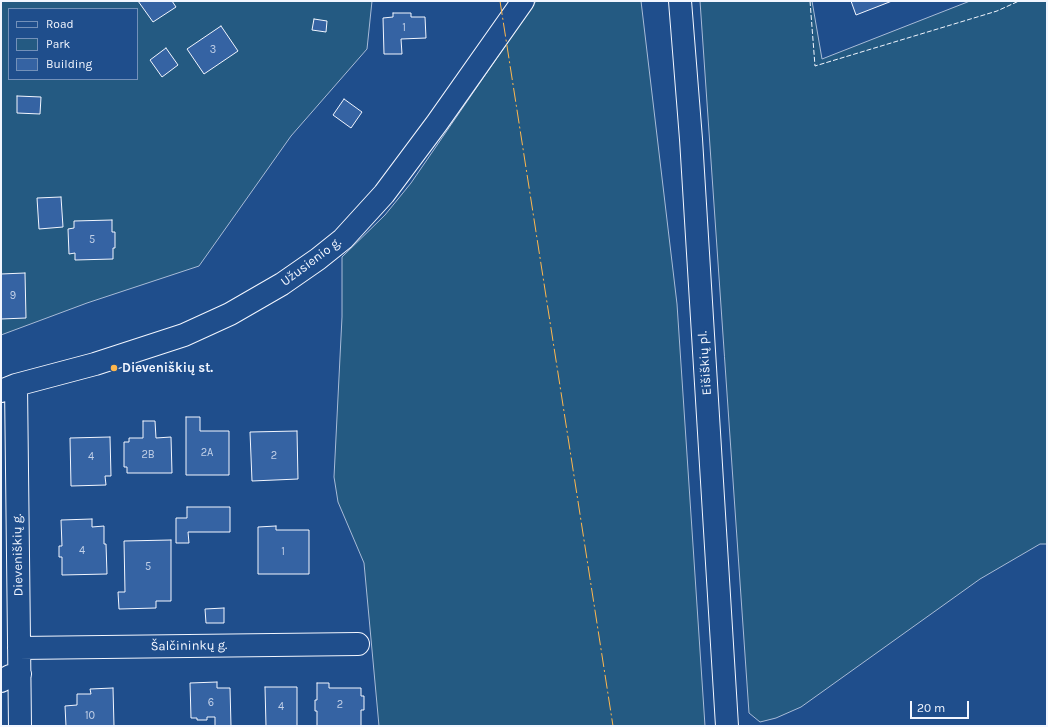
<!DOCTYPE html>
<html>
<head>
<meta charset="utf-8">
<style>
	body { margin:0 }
	#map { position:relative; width:1048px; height:727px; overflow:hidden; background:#1f4e8c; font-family:Karla,sans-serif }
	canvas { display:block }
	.frame { position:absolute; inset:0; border:2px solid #f2f6ff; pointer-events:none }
	.legend { position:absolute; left:8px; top:8px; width:130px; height:72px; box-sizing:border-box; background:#1f4e8c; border:1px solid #7391ba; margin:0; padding:5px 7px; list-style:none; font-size:12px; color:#f2f6ff }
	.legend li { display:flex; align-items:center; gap:8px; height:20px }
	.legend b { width:20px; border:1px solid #7391ba }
	.scale { position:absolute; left:910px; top:701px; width:59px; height:18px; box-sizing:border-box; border:2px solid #f2f6ff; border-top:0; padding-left:5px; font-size:12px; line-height:14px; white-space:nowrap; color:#f2f6ff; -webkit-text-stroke:3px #1f4e8c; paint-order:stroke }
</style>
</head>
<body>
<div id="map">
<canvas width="1048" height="727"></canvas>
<div class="frame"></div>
<ul class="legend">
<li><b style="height:5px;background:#1f4e8c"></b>Road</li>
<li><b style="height:11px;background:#245a82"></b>Park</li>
<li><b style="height:11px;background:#3563a3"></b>Building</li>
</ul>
<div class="scale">20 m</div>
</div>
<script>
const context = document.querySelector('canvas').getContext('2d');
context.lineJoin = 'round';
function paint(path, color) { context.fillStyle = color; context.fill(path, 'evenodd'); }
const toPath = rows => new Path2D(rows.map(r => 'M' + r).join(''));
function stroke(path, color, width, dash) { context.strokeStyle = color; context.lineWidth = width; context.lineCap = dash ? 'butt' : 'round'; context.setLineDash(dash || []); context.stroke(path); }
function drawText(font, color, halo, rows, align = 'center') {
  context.font = font + ' Karla,sans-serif'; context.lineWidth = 3; context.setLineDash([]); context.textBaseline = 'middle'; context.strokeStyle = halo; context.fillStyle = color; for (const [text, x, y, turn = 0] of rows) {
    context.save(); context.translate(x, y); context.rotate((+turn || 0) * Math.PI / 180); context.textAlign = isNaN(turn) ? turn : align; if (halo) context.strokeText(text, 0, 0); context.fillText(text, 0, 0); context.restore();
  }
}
const green = toPath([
	[1,1,372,1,367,49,291,136,199,266,87,303,1,335,1,1],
	[9,9,137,9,137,79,9,79,9,9],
	[536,1,641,1,677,304,705,726,379,726,364,563,338,502,334,477,342,317,342,257,385,215,411,183,536,1],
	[700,1,812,1,822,59,970,1,1047,1,1047,544,1040,544,980,579,801,707,776,718,760,722,749,713,700,1]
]);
paint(green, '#245a82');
stroke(green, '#a8bbd7', 1);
const building = toPath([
	[138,1,172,1,176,7,153,22,138,1],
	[851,1,892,1,856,15,851,1],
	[393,13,411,13,411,17,425,17,426,38,401,39,402,54,384,54,383,18,393,17,393,13],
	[314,19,327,21,326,32,312,30,314,19],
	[221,26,238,51,204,74,187,49,221,26],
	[166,48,178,65,162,77,150,60,166,48],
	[17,96,41,97,40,114,17,113,17,96],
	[344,99,362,112,351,128,333,115,344,99],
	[61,197,63,227,39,229,37,198,61,197],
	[112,220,112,232,115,232,115,248,113,248,113,259,75,260,75,253,69,254,68,229,74,228,74,221,112,220],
	[25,273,26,318,1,319,1,274,25,273],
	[186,417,200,417,200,431,229,431,229,475,186,475,186,417],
	[143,421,155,421,156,438,171,437,172,473,127,473,127,467,124,467,124,442,129,442,129,438,143,438,143,421],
	[297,431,298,479,252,481,250,432,297,431],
	[110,437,111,476,105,476,106,485,71,486,70,438,110,437],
	[187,507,230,507,230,532,188,532,189,543,176,543,176,518,187,518,187,507],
	[92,519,92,527,104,526,104,544,106,544,107,574,62,575,62,557,59,557,59,546,62,546,61,520,92,519],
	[276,526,276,530,309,530,309,574,258,574,258,527,276,526],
	[171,540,171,601,156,601,156,608,119,609,118,592,125,592,124,541,171,540],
	[224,608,224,623,206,623,205,609,224,608],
	[217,682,217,688,230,688,231,726,215,726,215,717,207,717,207,720,197,720,197,718,191,718,190,683,217,682],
	[317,683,329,683,329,688,361,688,361,696,364,696,364,710,361,710,361,726,317,726,317,711,315,711,315,700,317,700,317,683],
	[265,687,297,687,297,726,266,726,265,687],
	[113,688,114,726,66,726,65,706,77,705,77,694,91,694,90,689,113,688]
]);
paint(building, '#3563a3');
stroke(building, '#f2f6ff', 1);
const minor = toPath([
	[16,385,20,726],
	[1,391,16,385,95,364,184,335,230,314,282,284,318,259,343,239,384,194,437,123,523,1],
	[19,648,358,644],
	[1,681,10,676,20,674]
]);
const major = toPath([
	[680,1,691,139,727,726]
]);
stroke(minor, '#f2f6ff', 24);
stroke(major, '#f2f6ff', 24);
stroke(minor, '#1f4e8c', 22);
stroke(major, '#1f4e8c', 22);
stroke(toPath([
	[810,1,815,66,997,11,1019,1]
]), '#f2f6ff', 1, [5, 2]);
stroke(toPath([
	[500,1,613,726]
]), '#ffb74d', 1, [14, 3, 2, 3]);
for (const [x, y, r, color] of [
	[114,368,4,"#ffb74d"]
]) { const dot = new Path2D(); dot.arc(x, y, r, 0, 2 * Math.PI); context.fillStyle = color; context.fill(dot); stroke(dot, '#1f4e8c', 1.5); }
drawText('11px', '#c3d1e8', null, [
	["1",404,28],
	["3",213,50],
	["5",92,240],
	["9",13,296],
	["2A",207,453],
	["2B",148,455],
	["2",274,456],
	["4",91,457],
	["4",82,551],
	["1",283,552],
	["5",148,567],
	["6",211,703],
	["2",340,705],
	["4",281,707],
	["10",90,716]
]);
drawText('13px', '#f2f6ff', '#1f4e8c', [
	["Užusienio g.",311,262,-37],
	["Eišiškių pl.",705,363,-94],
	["Dieveniškių g.",18,555,-91],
	["Šalčininkų g.",189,646,-1]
]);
drawText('bold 13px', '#f2f6ff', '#1f4e8c', [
	["Dieveniškių st.",122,368]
], 'left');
</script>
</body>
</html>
